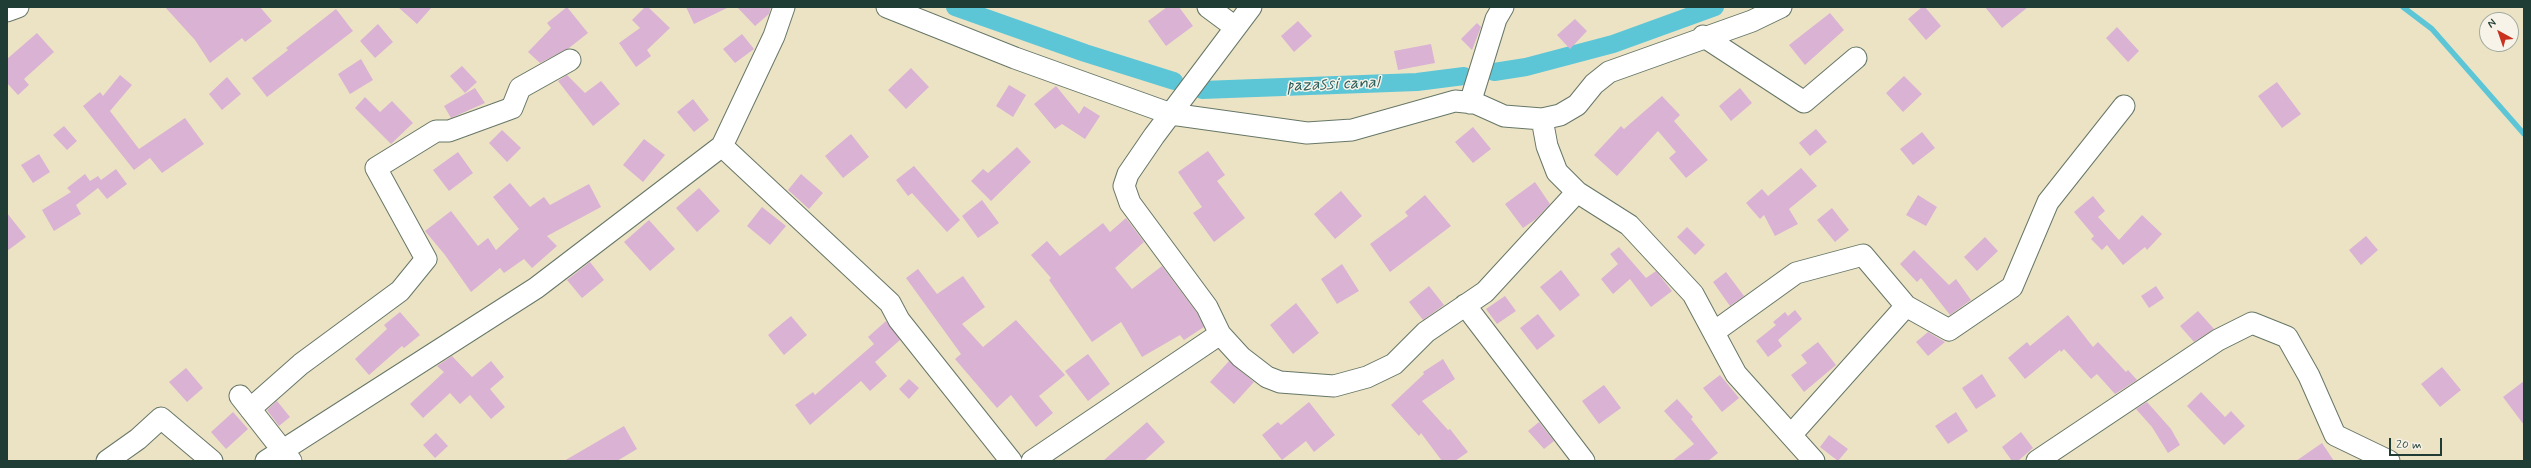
<!DOCTYPE html>
<html>
<head>
<meta charset="utf-8">
<style>
	body { margin:0 }
	#map { position:relative; width:2531px; height:468px; overflow:hidden; background:#ece3c5; font-family:Mynerve,sans-serif }
	canvas { display:block }
	.frame { position:absolute; inset:0; border:8px solid #1f3d34; pointer-events:none }
	.north { position:absolute; left:2479px; top:12px; width:40px; height:40px; box-sizing:border-box; background:#f7f3e8; border:1px solid #a1aaa0; border-radius:50%; rotate:320deg; font-size:11px; font-weight:700; line-height:16px; text-align:center; color:#1f3d34 }
	.north::after { content:''; display:block; margin:auto; width:14px; height:18px; background:#c8321e; clip-path:polygon(50% 0,100% 100%,50% 72%,0 100%) }
	.scale { position:absolute; left:2389px; top:438px; width:53px; height:18px; box-sizing:border-box; border:2px solid #1f3d34; border-top:0; padding-left:5px; font-size:12px; line-height:14px; white-space:nowrap; color:#1f3d34; -webkit-text-stroke:3px #f7f3e8; paint-order:stroke }
</style>
</head>
<body>
<div id="map">
<canvas width="2531" height="468"></canvas>
<div class="frame"></div>
<div class="north">N</div>
<div class="scale">20 m</div>
</div>
<script>
const context = document.querySelector('canvas').getContext('2d');
context.lineJoin = 'round';
const toPath = rows => new Path2D(rows.map(r => 'M' + r).join(''));
function stroke(path, color, width, dash) { context.strokeStyle = color; context.lineWidth = width; context.lineCap = dash ? 'butt' : 'round'; context.setLineDash(dash || []); context.stroke(path); }
function paint(path, color) { context.fillStyle = color; context.fill(path, 'evenodd'); }
function drawText(font, color, halo, rows, align = 'center') {
  context.font = font + ' Mynerve,sans-serif'; context.lineWidth = 3; context.setLineDash([]); context.textBaseline = 'middle'; context.strokeStyle = halo; context.fillStyle = color; for (const [text, x, y, turn = 0] of rows) {
    context.save(); context.translate(x, y); context.rotate((+turn || 0) * Math.PI / 180); context.textAlign = isNaN(turn) ? turn : align; if (halo) context.strokeText(text, 0, 0); context.fillText(text, 0, 0); context.restore();
  }
}
stroke(toPath([
	[2403,7,2432,29,2524,134]
]), '#5cc6d7', 5.5);
stroke(toPath([
	[955,7,1085,53,1174,81],
	[1494,72,1526,67,1613,44,1715,7],
	[1202,90,1417,82,1464,76]
]), '#5cc6d7', 18);
paint(toPath([
	[165,7,260,7,272,21,245,42,242,38,210,63,195,40],
	[398,7,432,7,417,24],
	[567,7,588,33,569,48,540,63,528,52,551,28,547,23],
	[645,7,648,7,670,28,647,50,651,56,636,67,619,43,640,28,632,20],
	[686,7,729,7,694,24],
	[737,7,771,7,769,14,755,26],
	[1167,7,1179,7,1193,26,1166,46,1148,21],
	[1922,7,1925,7,1941,26,1926,40,1908,19],
	[1985,7,2028,7,2002,28],
	[336,9,353,31,267,97,252,78,288,50,286,48],
	[1830,13,1844,30,1805,65,1789,45],
	[1575,19,1587,31,1570,49,1557,35],
	[1298,21,1312,36,1294,52,1281,36],
	[1477,23,1481,27,1472,50,1461,39],
	[378,24,393,42,375,58,360,41],
	[2117,27,2139,51,2128,62,2106,38],
	[37,33,54,52,24,79,29,85,18,95,7,83,7,59],
	[742,34,754,49,735,63,723,49],
	[1431,44,1435,63,1398,70,1394,51],
	[361,59,373,80,350,94,338,74],
	[462,66,477,82,465,93,450,76],
	[911,68,929,87,906,109,888,90],
	[120,75,132,85,110,111,139,149,185,118,204,144,162,173,150,158,134,170,83,106,100,92,103,96],
	[567,75,585,93,601,81,620,104,593,126,558,81],
	[1904,76,1922,94,1903,112,1886,93],
	[227,77,241,94,222,110,209,94],
	[2277,82,2301,114,2282,128,2258,96],
	[1009,85,1026,95,1013,117,996,106],
	[1056,86,1079,114,1084,106,1100,116,1085,139,1062,124,1055,129,1034,104],
	[475,88,485,103,451,118,444,106],
	[1740,88,1752,103,1731,121,1719,106],
	[1662,96,1680,115,1674,121,1708,160,1686,178,1669,158,1676,152,1658,131,1617,176,1594,155,1621,126,1624,129],
	[365,97,380,112,392,101,413,123,391,144,355,108],
	[693,99,709,120,694,132,677,112],
	[64,126,77,141,67,150,53,135],
	[1473,127,1491,149,1473,163,1455,142],
	[1816,129,1827,142,1810,156,1799,143],
	[502,130,521,148,507,162,489,143],
	[1922,132,1935,148,1913,165,1900,149],
	[851,134,869,157,843,178,825,156],
	[644,139,665,155,643,182,623,165],
	[1017,147,1031,162,991,201,971,181,983,169,988,173],
	[1208,151,1225,175,1217,181,1245,218,1214,242,1193,213,1202,207,1178,172],
	[458,152,473,173,449,191,433,170],
	[39,154,50,172,33,183,21,165],
	[914,166,960,220,947,232,912,193,908,196,896,180],
	[1801,168,1817,186,1789,209,1798,224,1775,236,1764,215,1760,219,1746,203,1762,189,1768,196],
	[116,169,127,184,107,199,98,188,76,205,81,214,54,231,42,210,71,192,67,188,85,174,90,181,98,176,101,180],
	[801,174,823,193,809,209,788,190],
	[1535,182,1550,204,1536,219,1523,228,1505,204],
	[510,183,530,207,544,197,550,205,589,184,601,207,547,236,557,246,532,268,524,259,504,273,500,268,471,292,445,255,425,231,451,211,478,246,488,238,496,250,519,229,493,197],
	[699,188,720,211,697,232,676,208],
	[1341,191,1362,216,1335,239,1314,214],
	[1425,195,1451,226,1390,272,1370,244,1408,216,1405,212],
	[1918,195,1937,207,1926,226,1906,215],
	[2093,196,2105,211,2098,217,2119,240,2142,215,2162,234,2147,250,2145,247,2123,265,2107,245,2102,250,2091,239,2094,236,2074,212],
	[982,200,999,223,978,238,962,216],
	[762,207,786,226,770,245,747,226],
	[1832,208,1849,230,1835,242,1817,220],
	[7,213,26,237,7,251],
	[1126,218,1144,242,1115,268,1132,289,1162,266,1197,313,1204,327,1184,340,1180,335,1142,357,1121,322,1092,342,1049,280,1051,278,1031,255,1047,241,1060,256,1103,223,1110,232],
	[649,220,675,249,650,271,624,242],
	[1687,227,1705,245,1695,255,1677,237],
	[2366,236,2378,250,2361,265,2349,250],
	[1985,237,1998,251,1977,271,1964,257],
	[1619,247,1646,278,1656,271,1672,291,1651,307,1630,279,1613,294,1601,279,1618,264,1610,254],
	[1914,250,1949,285,1956,279,1971,300,1950,315,1921,278,1917,282,1900,264],
	[590,262,604,280,582,298,567,280],
	[1342,264,1359,291,1337,304,1321,279],
	[918,269,937,294,963,276,985,307,962,324,983,347,1016,320,1065,375,1039,396,1053,413,1036,427,1011,395,997,408,955,359,961,354,906,278],
	[1561,270,1580,295,1560,311,1540,287],
	[1726,272,1744,296,1730,306,1713,282],
	[1429,286,1444,305,1423,320,1409,302],
	[2156,286,2164,298,2149,308,2141,296],
	[1505,296,1516,311,1497,324,1486,309],
	[1296,303,1319,333,1293,354,1270,325],
	[1795,310,1802,319,1778,340,1782,346,1768,357,1756,341,1776,325,1773,322,1785,312,1788,316],
	[2198,311,2214,329,2194,342,2180,326],
	[400,312,420,335,404,348,402,346,369,375,355,359,387,329,384,325],
	[1538,314,1555,336,1537,350,1520,328],
	[2068,315,2093,347,2098,342,2126,372,2128,370,2137,380,2115,394,2097,374,2091,379,2064,349,2061,352,2060,350,2025,379,2008,358,2027,342,2030,346],
	[791,316,807,335,784,355,768,335],
	[886,321,900,340,875,362,887,376,870,391,861,381,810,425,795,405,813,392,815,395,874,344,868,337],
	[1928,332,1945,342,1928,356,1916,342],
	[1818,342,1836,365,1804,392,1791,375,1807,363,1801,355],
	[1088,354,1110,384,1088,401,1065,371],
	[452,356,472,377,491,361,504,377,490,389,505,407,491,419,470,395,460,404,450,393,423,418,410,404,444,372,437,366],
	[1443,359,1455,379,1422,401,1448,430,1450,429,1468,452,1455,461,1442,461,1421,433,1419,436,1391,405,1424,374,1423,372],
	[1229,361,1254,382,1234,404,1210,382],
	[2442,367,2461,390,2440,407,2421,384],
	[186,368,203,388,187,402,169,382],
	[1982,374,1996,396,1976,409,1962,388],
	[1720,375,1739,398,1722,412,1703,388],
	[909,379,919,388,909,399,899,389],
	[2524,381,2524,425,2503,397],
	[1604,385,1621,408,1599,424,1582,401],
	[2201,392,2225,417,2231,411,2245,426,2224,445,2187,406],
	[1677,399,1693,417,1691,419,1718,453,1708,461,1672,461,1694,444,1664,411],
	[277,401,290,417,279,426,267,410],
	[1309,402,1335,435,1314,452,1306,441,1282,460,1262,435,1278,422,1281,425],
	[2147,402,2171,429,2180,445,2168,453,2152,427,2136,409],
	[233,412,248,429,226,449,211,432],
	[1956,412,1968,431,1948,444,1935,426],
	[1147,422,1165,442,1144,461,1103,461],
	[1539,422,1554,441,1544,449,1528,431],
	[624,426,637,449,617,461,564,461],
	[2021,432,2033,448,2018,461,2012,461,2002,447],
	[436,433,448,446,435,458,423,445],
	[1829,435,1848,449,1838,461,1820,447],
	[2322,443,2334,461,2296,461]
]), '#dab2d3');
const minor = toPath([
	[887,7,1015,58,1171,114,1307,133,1352,130,1455,101,1475,103,1504,116,1542,119,1547,146,1557,172,1577,192],
	[1208,7,1235,27],
	[7,11,18,7],
	[1703,36,1804,102,1856,58],
	[1470,103,1496,19,1503,7],
	[1542,119,1560,115,1577,105,1594,84,1609,72,1752,21,1781,7],
	[722,146,774,36,784,7],
	[1465,305,1584,461],
	[1714,332,1796,273,1863,255,1906,306],
	[1220,334,1207,307,1130,203,1124,186,1128,174,1154,136,1251,7],
	[240,396,291,461],
	[250,409,301,364,400,291,426,259,376,168,436,131,449,131,512,108,520,88,570,60],
	[1791,435,1906,306,1949,330,2012,287,2048,202,2124,106],
	[107,461,138,439,161,418,212,461],
	[266,461,536,288,722,146,890,303,899,320,1011,461],
	[1032,461,1220,334,1241,357,1267,377,1280,382,1334,386,1367,377,1394,364,1426,332,1485,292,1577,192,1629,225,1693,294,1736,374,1814,461],
	[2037,461,2218,340,2252,323,2287,337,2309,376,2335,435,2389,461]
]);
stroke(minor, '#677767', 23);
stroke(minor, '#fff', 21);
drawText('italic 17px', '#2e5f5d', '#f7f3e8', [
	["pazassi canal",1333,85,-2]
]);
</script>
</body>
</html>
